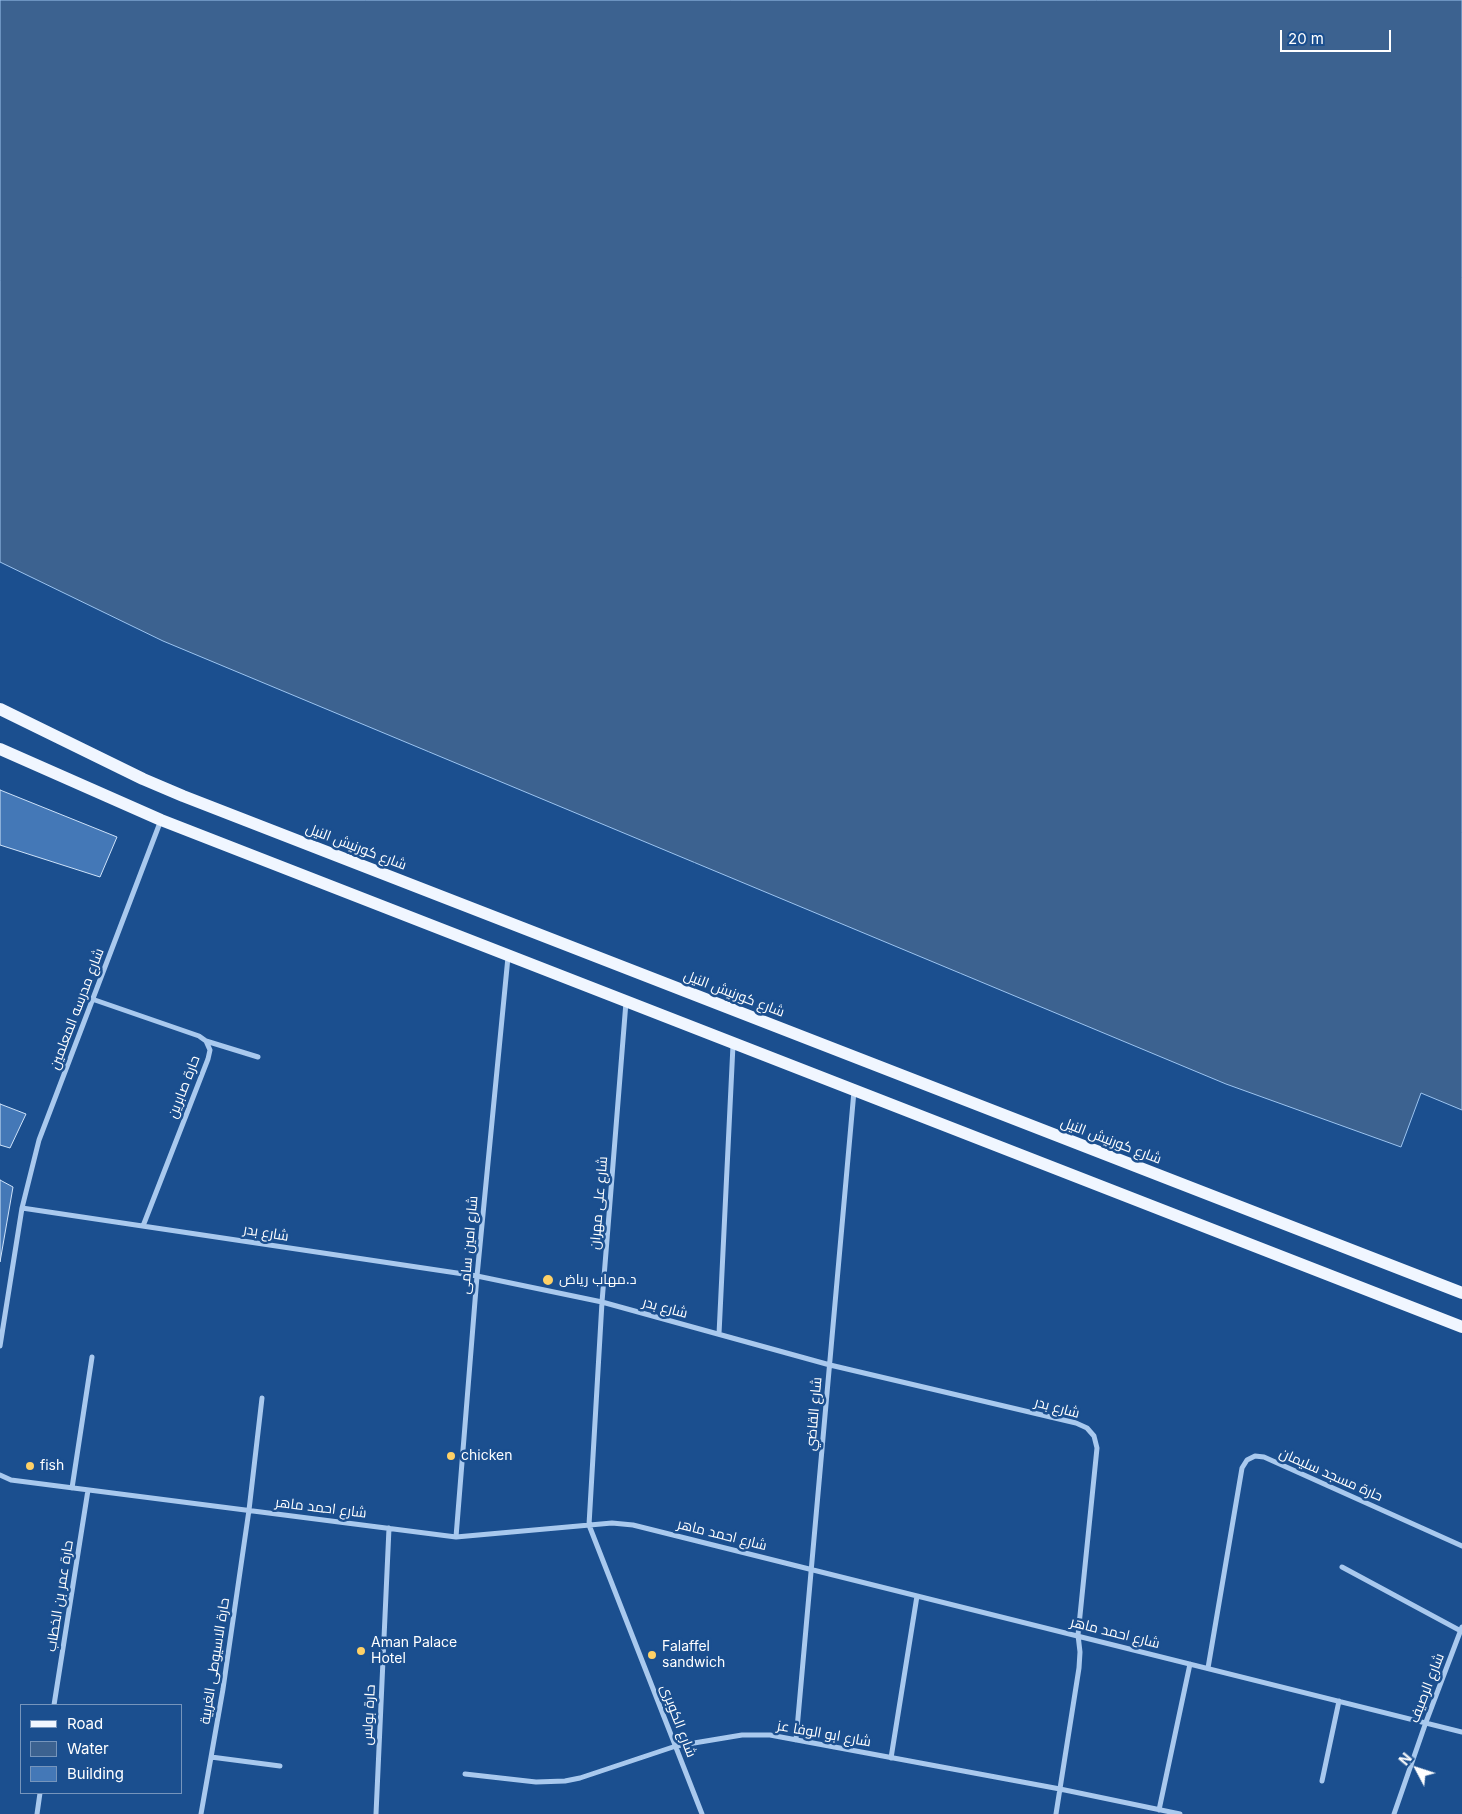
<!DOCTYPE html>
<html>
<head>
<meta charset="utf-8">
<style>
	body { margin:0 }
	#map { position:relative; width:1462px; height:1814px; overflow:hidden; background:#1b4f8f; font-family:Inter,sans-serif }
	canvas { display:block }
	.legend { position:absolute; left:20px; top:1704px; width:162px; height:90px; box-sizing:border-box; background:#1b4f8f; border:1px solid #7695bc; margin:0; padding:6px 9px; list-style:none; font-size:15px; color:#fff }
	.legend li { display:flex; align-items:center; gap:10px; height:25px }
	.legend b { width:25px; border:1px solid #7695bc }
	.north { position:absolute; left:1392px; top:1744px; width:50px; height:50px; -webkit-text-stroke:4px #1b4f8f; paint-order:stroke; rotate:310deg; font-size:14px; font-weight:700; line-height:20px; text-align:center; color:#fff }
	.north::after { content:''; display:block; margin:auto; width:18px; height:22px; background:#fff; clip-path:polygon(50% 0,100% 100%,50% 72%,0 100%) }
	.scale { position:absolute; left:1280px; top:30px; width:111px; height:22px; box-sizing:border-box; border:2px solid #fff; border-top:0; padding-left:6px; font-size:15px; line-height:18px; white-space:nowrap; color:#fff; -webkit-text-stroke:4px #1b4f8f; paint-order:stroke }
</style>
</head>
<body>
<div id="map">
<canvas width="1462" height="1814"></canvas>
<ul class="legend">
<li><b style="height:6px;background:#f0f6ff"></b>Road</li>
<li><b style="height:14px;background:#3c6290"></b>Water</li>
<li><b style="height:14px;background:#4478b7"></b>Building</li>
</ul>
<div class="north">N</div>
<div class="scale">20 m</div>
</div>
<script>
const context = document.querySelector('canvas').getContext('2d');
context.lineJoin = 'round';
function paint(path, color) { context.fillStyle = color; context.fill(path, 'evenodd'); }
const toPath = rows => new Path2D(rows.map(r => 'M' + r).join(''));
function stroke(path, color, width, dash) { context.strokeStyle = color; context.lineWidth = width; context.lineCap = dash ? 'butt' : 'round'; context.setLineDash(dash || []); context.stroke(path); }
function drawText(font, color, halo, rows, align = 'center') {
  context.font = font + ' Inter,Cairo,sans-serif'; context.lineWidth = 5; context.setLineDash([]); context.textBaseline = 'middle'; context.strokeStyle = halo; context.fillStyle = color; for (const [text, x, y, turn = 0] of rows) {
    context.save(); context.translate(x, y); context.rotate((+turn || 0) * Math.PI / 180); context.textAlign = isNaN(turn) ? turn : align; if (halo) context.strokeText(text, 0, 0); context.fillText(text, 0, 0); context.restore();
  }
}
const water = toPath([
	[0,0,1462,0,1462,1110,1421,1093,1401,1147,1226,1084,163,641,0,562,0,0]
]);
paint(water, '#3c6290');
stroke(water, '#9cc4f0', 1);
const building = toPath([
	[0,790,117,837,100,877,0,845,0,790],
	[0,1104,26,1114,10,1148,0,1145,0,1104],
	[0,1180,13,1187,0,1262,0,1180]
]);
paint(building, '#4478b7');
stroke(building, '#cfe3fa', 1);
stroke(toPath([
	[92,999,199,1036,206,1041,210,1050,208,1059,143,1226],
	[626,1002,602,1302,589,1525,702,1814],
	[206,1041,258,1057],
	[22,1208,477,1276,602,1302,830,1365,1076,1423,1087,1428,1094,1436,1097,1448,1078,1635,1080,1652,1079,1668,1056,1814],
	[719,1334,733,1045],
	[0,1346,22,1208,39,1140,161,820],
	[0,1475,11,1480,456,1537,612,1523,633,1525,1462,1732],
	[72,1488,92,1357],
	[456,1537,477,1276,508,957],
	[1342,1567,1461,1631],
	[1208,1668,1242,1468,1247,1460,1255,1456,1264,1457,1462,1546],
	[54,1705,88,1490],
	[796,1740,854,1091],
	[211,1757,280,1766],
	[891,1758,917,1596],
	[465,1774,536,1782,565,1781,580,1778,676,1746,742,1735,770,1735,1060,1789,1180,1814],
	[1322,1781,1339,1701],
	[1159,1810,1190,1664],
	[37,1814,40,1793],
	[201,1814,223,1689,249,1510,262,1398],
	[376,1814,389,1528],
	[1394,1814,1426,1722,1462,1627]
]), '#a9c9ee', 5);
stroke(toPath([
	[0,709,143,779,183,796,1462,1293],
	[0,749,161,820,1462,1327]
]), '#f0f6ff', 12);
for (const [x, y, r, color] of [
	[548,1280,6,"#ffd166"],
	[451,1456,5,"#ffd166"],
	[30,1466,5,"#ffd166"],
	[361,1651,5,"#ffd166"],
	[652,1655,5,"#ffd166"]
]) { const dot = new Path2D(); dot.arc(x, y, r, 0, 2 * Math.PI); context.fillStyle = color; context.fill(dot); stroke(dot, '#1b4f8f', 2); }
drawText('14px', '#fff', '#1b4f8f', [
	["شارع كورنيش النيل",356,847,21],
	["شارع كورنيش النيل",734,994,21],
	["شارع مدرسه المعلمين",77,1009,-69],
	["حارة صابرين",184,1087,-69],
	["شارع كورنيش النيل",1111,1141,21],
	["شارع على مهران",599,1203,-85],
	["شارع بدر",266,1233,9],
	["شارع امين سامى",469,1245,-85],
	["شارع بدر",665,1308,15],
	["شارع بدر",1057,1408,15],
	["شارع القاضي",814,1414,-85],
	["حارة مسجد سليمان",1331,1475,24],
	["شارع احمد ماهر",321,1508,7],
	["شارع احمد ماهر",722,1535,14],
	["حارة عمر بن الخطاب",60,1596,-81],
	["شارع احمد ماهر",1115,1633,14],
	["حارة الاسيوطى الغربية",215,1661,-81],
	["شارع الرصيف",1427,1688,-69],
	["حارة بولس",369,1715,-87],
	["شارع الكوبرى",678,1721,69],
	["شارع ابو الوفا عز",824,1734,10]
]);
drawText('14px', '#fff', '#1b4f8f', [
	["د.مهاب رياض",559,1280],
	["chicken",461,1456],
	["fish",40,1466],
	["Aman Palace",371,1643],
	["Hotel",371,1659],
	["Falaffel",662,1647],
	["sandwich",662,1663]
], 'left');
</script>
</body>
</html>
